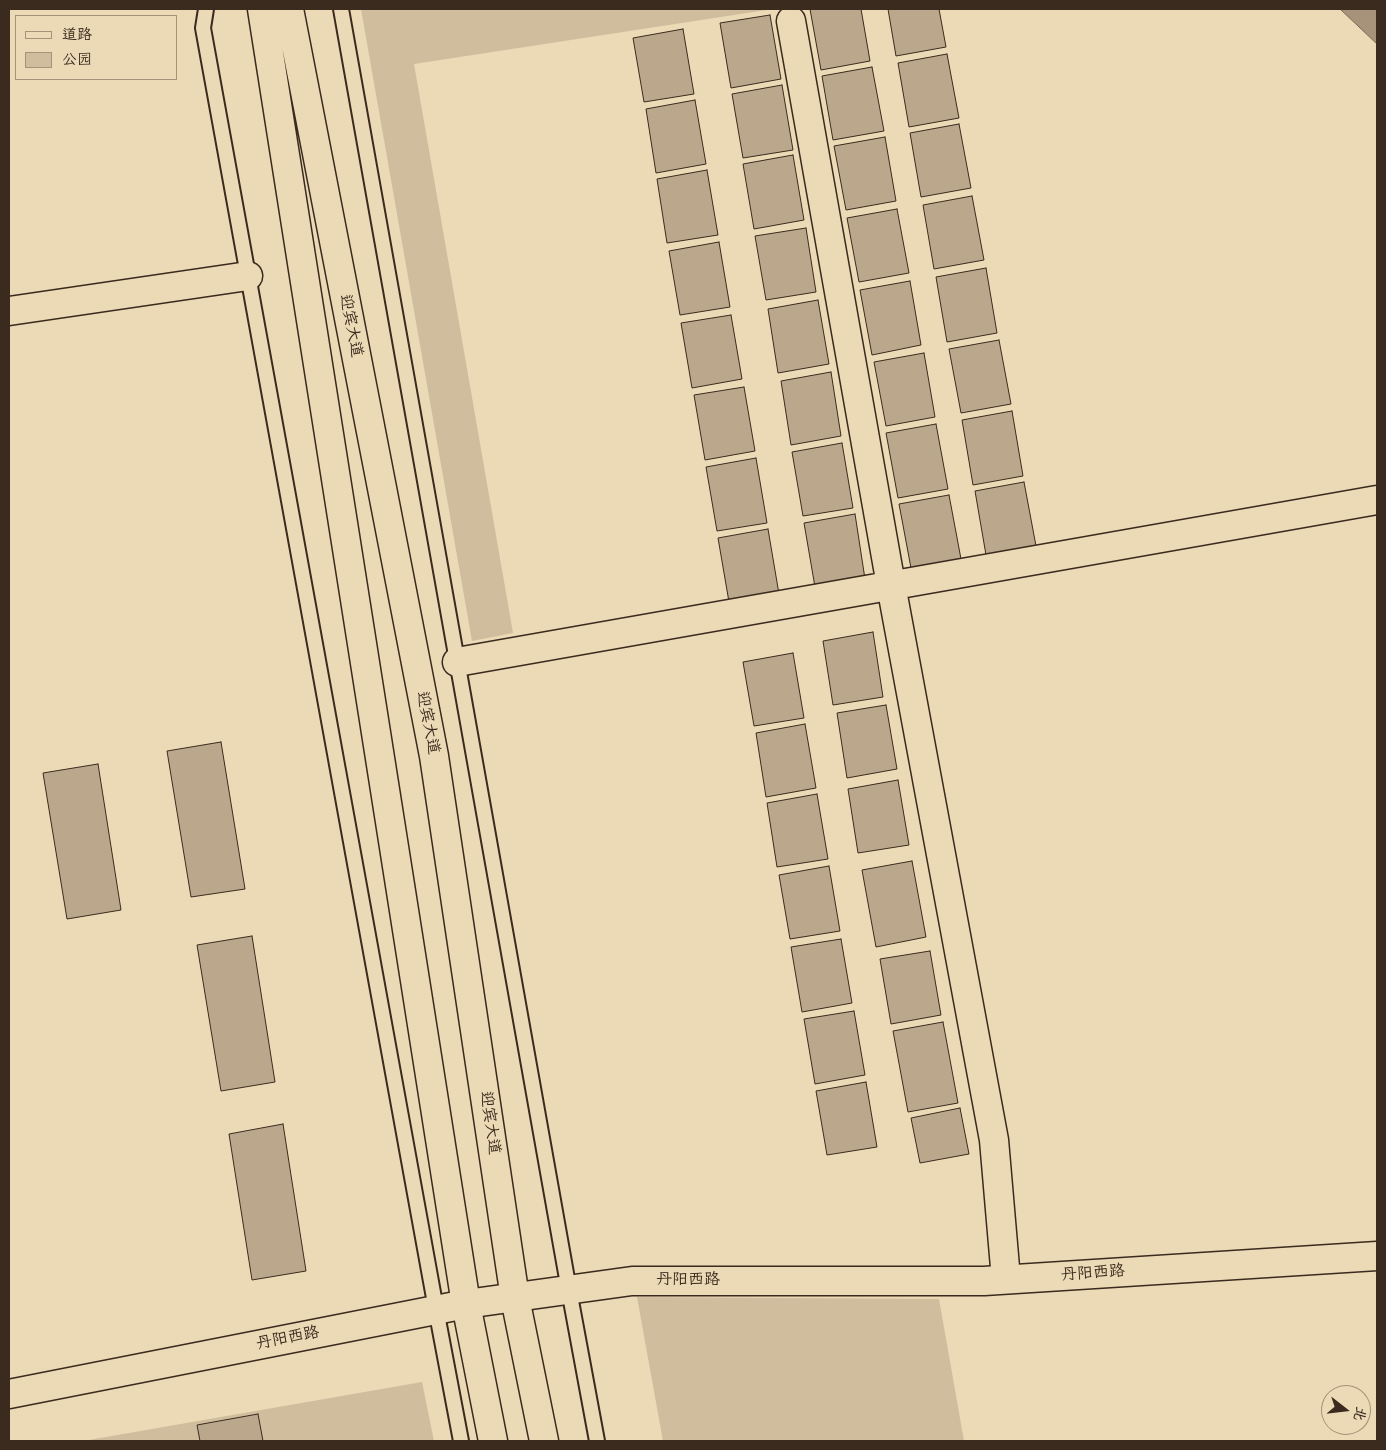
<!DOCTYPE html>
<html>
<head>
<meta charset="utf-8">
<style>
	body { margin:0 }
	#map { position:relative; width:1386px; height:1450px; overflow:hidden; background:#ecd9b6; font-family:"Architects Daughter","LXGW WenKai TC",sans-serif }
	canvas { display:block }
	.frame { position:absolute; inset:0; border:10px solid #3b2a1e; pointer-events:none }
	.legend { position:absolute; left:15px; top:15px; width:162px; height:65px; box-sizing:border-box; background:#ecd9b6; border:1px solid #a59379; margin:0; padding:6px 9px; list-style:none; font-size:15px; color:#3b2a1e }
	.legend li { display:flex; align-items:center; gap:10px; height:25px }
	.legend b { width:25px; border:1px solid #a59379 }
	.north { position:absolute; left:1321px; top:1385px; width:50px; height:50px; box-sizing:border-box; background:#ecd9b6; border:1px solid #a59379; border-radius:50%; rotate:106deg; font-size:14px; font-weight:700; line-height:20px; text-align:center; color:#3b2a1e }
	.north::after { content:''; display:block; margin:auto; width:18px; height:22px; background:#3b2a1e; clip-path:polygon(50% 0,100% 100%,50% 72%,0 100%) }
</style>
</head>
<body>
<div id="map">
<canvas width="1386" height="1450"></canvas>
<div class="frame"></div>
<ul class="legend">
<li><b style="height:6px;background:#ecd9b6"></b>道路</li>
<li><b style="height:14px;background:#d0bd9d"></b>公园</li>
</ul>
<div class="north">北</div>
</div>
<script>
const context = document.querySelector('canvas').getContext('2d');
context.lineJoin = 'round';
function paint(path, color) { context.fillStyle = color; context.fill(path, 'evenodd'); }
const toPath = rows => new Path2D(rows.map(r => 'M' + r).join(''));
function stroke(path, color, width, dash) { context.strokeStyle = color; context.lineWidth = width; context.lineCap = dash ? 'butt' : 'round'; context.setLineDash(dash || []); context.stroke(path); }
function drawText(font, color, halo, rows, align = 'center') {
  context.font = font + ' "Architects Daughter","LXGW WenKai TC",sans-serif'; context.lineWidth = 5; context.setLineDash([]); context.textBaseline = 'middle'; context.strokeStyle = halo; context.fillStyle = color; for (const [text, x, y, turn = 0] of rows) {
    context.save(); context.translate(x, y); context.rotate((+turn || 0) * Math.PI / 180); context.textAlign = isNaN(turn) ? turn : align; if (halo) context.strokeText(text, 0, 0); context.fillText(text, 0, 0); context.restore();
  }
}
paint(toPath([
	[361,9,773,9,414,64,513,633,472,641],
	[637,1297,939,1299,964,1441,663,1441],
	[422,1382,434,1441,83,1441]
]), '#d0bd9d');
const water = toPath([
	[1340,9,1377,9,1377,44,1340,9]
]);
paint(water, '#a6937a');
stroke(water, '#7b6955', 1);
const building = toPath([
	[810,9,861,9,870,61,821,70,810,9],
	[888,9,939,9,946,47,896,56,888,9],
	[770,15,781,79,731,88,720,23,770,15],
	[683,29,694,94,644,102,633,38,683,29],
	[947,54,959,118,909,127,898,63,947,54],
	[872,67,884,131,833,140,822,76,872,67],
	[782,85,793,150,743,158,732,94,782,85],
	[695,100,706,164,656,173,646,109,695,100],
	[959,124,971,188,921,197,910,133,959,124],
	[885,137,896,201,846,210,834,146,885,137],
	[793,155,804,220,754,229,743,164,793,155],
	[707,170,718,235,667,243,657,179,707,170],
	[972,196,984,260,934,269,923,205,972,196],
	[897,209,909,273,859,282,847,218,897,209],
	[806,228,816,292,766,300,755,236,806,228],
	[719,242,730,307,680,315,669,251,719,242],
	[986,268,997,333,947,342,936,277,986,268],
	[910,281,921,345,872,355,860,290,910,281],
	[818,300,829,364,778,373,768,309,818,300],
	[731,315,742,379,692,388,681,323,731,315],
	[999,340,1011,404,961,413,949,349,999,340],
	[924,353,935,417,886,426,874,362,924,353],
	[831,372,841,436,791,445,781,381,831,372],
	[744,387,755,451,705,460,694,395,744,387],
	[1012,411,1023,476,973,485,962,420,1012,411],
	[936,424,948,489,898,498,886,433,936,424],
	[842,443,853,508,803,516,792,452,842,443],
	[756,458,767,523,717,531,706,467,756,458],
	[1024,482,1036,546,986,555,975,491,1024,482],
	[949,495,961,559,911,568,899,504,949,495],
	[855,514,865,579,815,587,804,523,855,514],
	[768,529,779,594,729,602,718,538,768,529],
	[873,632,883,697,833,705,823,641,873,632],
	[793,653,804,718,754,726,743,662,793,653],
	[886,705,897,769,847,778,837,713,886,705],
	[805,724,816,788,766,797,756,733,805,724],
	[221,742,245,889,191,897,167,751,221,742],
	[98,764,121,910,67,919,43,773,98,764],
	[898,780,909,845,858,853,848,789,898,780],
	[817,794,828,859,777,867,767,803,817,794],
	[912,861,926,937,876,947,862,870,912,861],
	[829,866,840,931,790,939,779,875,829,866],
	[252,936,275,1082,221,1091,197,945,252,936],
	[841,939,852,1003,802,1012,791,947,841,939],
	[930,951,941,1015,891,1024,880,959,930,951],
	[854,1011,865,1075,815,1084,804,1019,854,1011],
	[943,1022,958,1103,908,1112,893,1031,943,1022],
	[866,1082,877,1147,827,1155,816,1091,866,1082],
	[960,1108,969,1154,920,1163,911,1118,960,1108],
	[283,1124,306,1271,252,1280,229,1134,283,1124],
	[258,1414,263,1441,200,1441,197,1425,258,1414]
]);
paint(building, '#bba88c');
stroke(building, '#3b2a1e', 1);
const lane = toPath([
	[206,9,203,28,436,1309,461,1441],
	[341,9,569,1290,597,1441]
]);
const street = toPath([
	[791,21,891,585,994,1140,1006,1279],
	[9,311,248,276],
	[457,662,1377,500]
]);
const secondary = toPath([
	[9,1394,466,1304,632,1281,984,1281,1377,1256]
]);
const primary = toPath([
	[262,9,466,1304,493,1441],
	[289,9,434,756,515,1298,544,1441]
]);
stroke(lane, '#3b2a1e', 18);
stroke(street, '#3b2a1e', 31);
stroke(secondary, '#3b2a1e', 31);
stroke(primary, '#3b2a1e', 31);
stroke(lane, '#ecd9b6', 14);
stroke(street, '#ecd9b6', 28);
stroke(secondary, '#ecd9b6', 28);
stroke(primary, '#ecd9b6', 28);
drawText('16px', '#3b2a1e', '#ecd9b6', [
	["迎宾大道",350,326,79],
	["迎宾大道",427,723,79],
	["迎宾大道",489,1123,82],
	["丹阳西路",1093,1274,-4],
	["丹阳西路",688,1281],
	["丹阳西路",288,1339,-11]
]);
</script>
</body>
</html>
